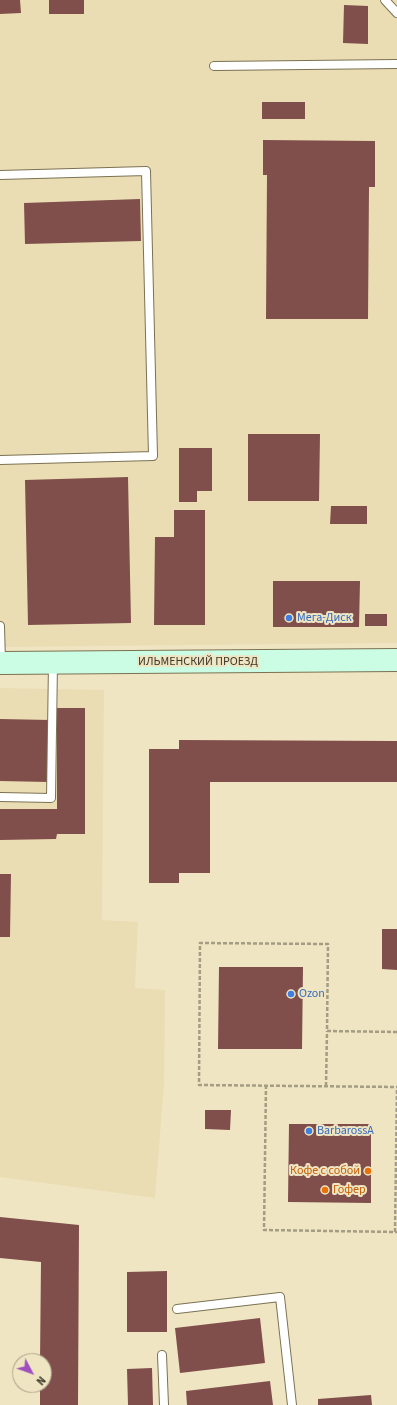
<!DOCTYPE html>
<html>
<head>
<meta charset="utf-8">
<style>
	body { margin:0 }
	#map { position:relative; width:397px; height:1405px; overflow:hidden; background:#efe5c3; font-family:"Source Sans 3",sans-serif }
	canvas { display:block }
	.north { position:absolute; left:12px; top:1353px; width:40px; height:40px; box-sizing:border-box; background:#efe5c3; border:1px solid #a79f86; border-radius:50%; rotate:131deg; font-size:11px; font-weight:700; line-height:16px; text-align:center; color:#3c372a }
	.north::after { content:''; display:block; margin:auto; width:14px; height:18px; background:#a04fbf; clip-path:polygon(50% 0,100% 100%,50% 72%,0 100%) }
</style>
</head>
<body>
<div id="map">
<canvas width="397" height="1405"></canvas>
<div class="north">N</div>
</div>
<script>
const context = document.querySelector('canvas').getContext('2d');
context.lineJoin = 'round';
function paint(path, color) { context.fillStyle = color; context.fill(path, 'evenodd'); }
const toPath = rows => new Path2D(rows.map(r => 'M' + r).join(''));
function stroke(path, color, width, dash) { context.strokeStyle = color; context.lineWidth = width; context.lineCap = dash ? 'butt' : 'round'; context.setLineDash(dash || []); context.stroke(path); }
function drawText(font, color, halo, rows, align = 'center') {
  context.font = font + ' "Source Sans 3",sans-serif'; context.lineWidth = 4; context.setLineDash([]); context.textBaseline = 'middle'; context.strokeStyle = halo; context.fillStyle = color; for (const [text, x, y, turn = 0] of rows) {
    context.save(); context.translate(x, y); context.rotate((+turn || 0) * Math.PI / 180); context.textAlign = isNaN(turn) ? turn : align; if (halo) context.strokeText(text, 0, 0); context.fillText(text, 0, 0); context.restore();
  }
}
paint(toPath([
	[0,0,397,0,397,643,0,647],
	[0,688,104,690,102,920,138,922,135,988,165,990,164,1084,155,1198,0,1177]
]), '#eaddb3');
paint(toPath([
	[0,0,20,0,21,13,0,14],
	[49,0,84,0,84,14,49,14],
	[344,5,368,6,368,44,343,43],
	[262,102,305,102,305,119,262,119],
	[263,140,375,141,375,187,369,187,368,319,266,319,267,175,263,175],
	[140,199,141,241,25,244,24,203],
	[248,434,320,434,319,501,248,501],
	[179,448,212,448,212,491,197,491,197,502,179,502],
	[128,477,131,623,28,625,25,480],
	[331,506,367,506,367,524,330,524],
	[174,510,205,510,205,625,154,625,155,537,174,537],
	[273,581,360,581,359,627,273,627],
	[365,614,387,614,387,626,365,626],
	[57,708,85,708,85,834,57,834,56,839,0,840,0,809,57,809],
	[0,719,50,720,48,782,0,781],
	[179,740,397,741,397,782,210,782,210,873,179,873,179,883,149,883,149,749,179,749],
	[0,874,11,874,10,937,0,937],
	[382,929,397,929,397,970,382,969],
	[219,967,303,967,302,1049,218,1049],
	[205,1110,231,1110,230,1130,205,1129],
	[289,1124,371,1124,371,1203,288,1202],
	[0,1217,79,1225,78,1405,40,1405,40,1385,44,1385,44,1361,40,1361,41,1262,0,1258],
	[167,1271,167,1332,127,1332,127,1272],
	[260,1318,265,1363,180,1373,175,1328],
	[152,1368,153,1405,128,1405,127,1369],
	[270,1381,273,1405,187,1405,186,1391],
	[371,1395,372,1405,318,1405,318,1399]
]), '#804e4b');
const lane = toPath([
	[385,0,397,13],
	[214,66,397,64],
	[0,175,146,171,153,456,0,460],
	[0,626,1,663],
	[0,797,51,798,53,663],
	[177,1309,280,1297,292,1405],
	[162,1355,164,1405]
]);
const secondary = toPath([
	[0,663,397,660]
]);
stroke(lane, '#7b7253', 10);
stroke(secondary, '#7b7253', 24);
stroke(toPath([
	[397,1032,327,1031,328,944,200,943,199,1085,397,1087],
	[266,1085,264,1230,397,1232],
	[326,1086,327,1031],
	[395,1232,397,1088]
]), '#a49c83', 2.5, [4, 2]);
stroke(lane, '#fff', 8);
stroke(secondary, '#cbfde4', 22);
for (const [x, y, r, color] of [
	[289,618,4,"#3f7fe0"],
	[291,994,4,"#3f7fe0"],
	[309,1131,4,"#3f7fe0"],
	[368,1171,4,"#e8710a"],
	[325,1190,4,"#e8710a"]
]) { const dot = new Path2D(); dot.arc(x, y, r, 0, 2 * Math.PI); context.fillStyle = color; context.fill(dot); stroke(dot, '#efe5c3', 1.5); }
drawText('12px', '#366cbe', '#efe5c3', [
	["Мега-Диск",297,618],
	["Ozon",299,994],
	["BarbarossA",317,1131]
], 'left');
drawText('12px', '#3c372a', '#efe5c3', [
	["ИЛЬМЕНСКИЙ ПРОЕЗД",198,662]
]);
drawText('12px', '#c56008', '#efe5c3', [
	["Кофе с собой",360,1171],
	["Гофер",333,1190,"left"]
], 'right');
</script>
</body>
</html>
